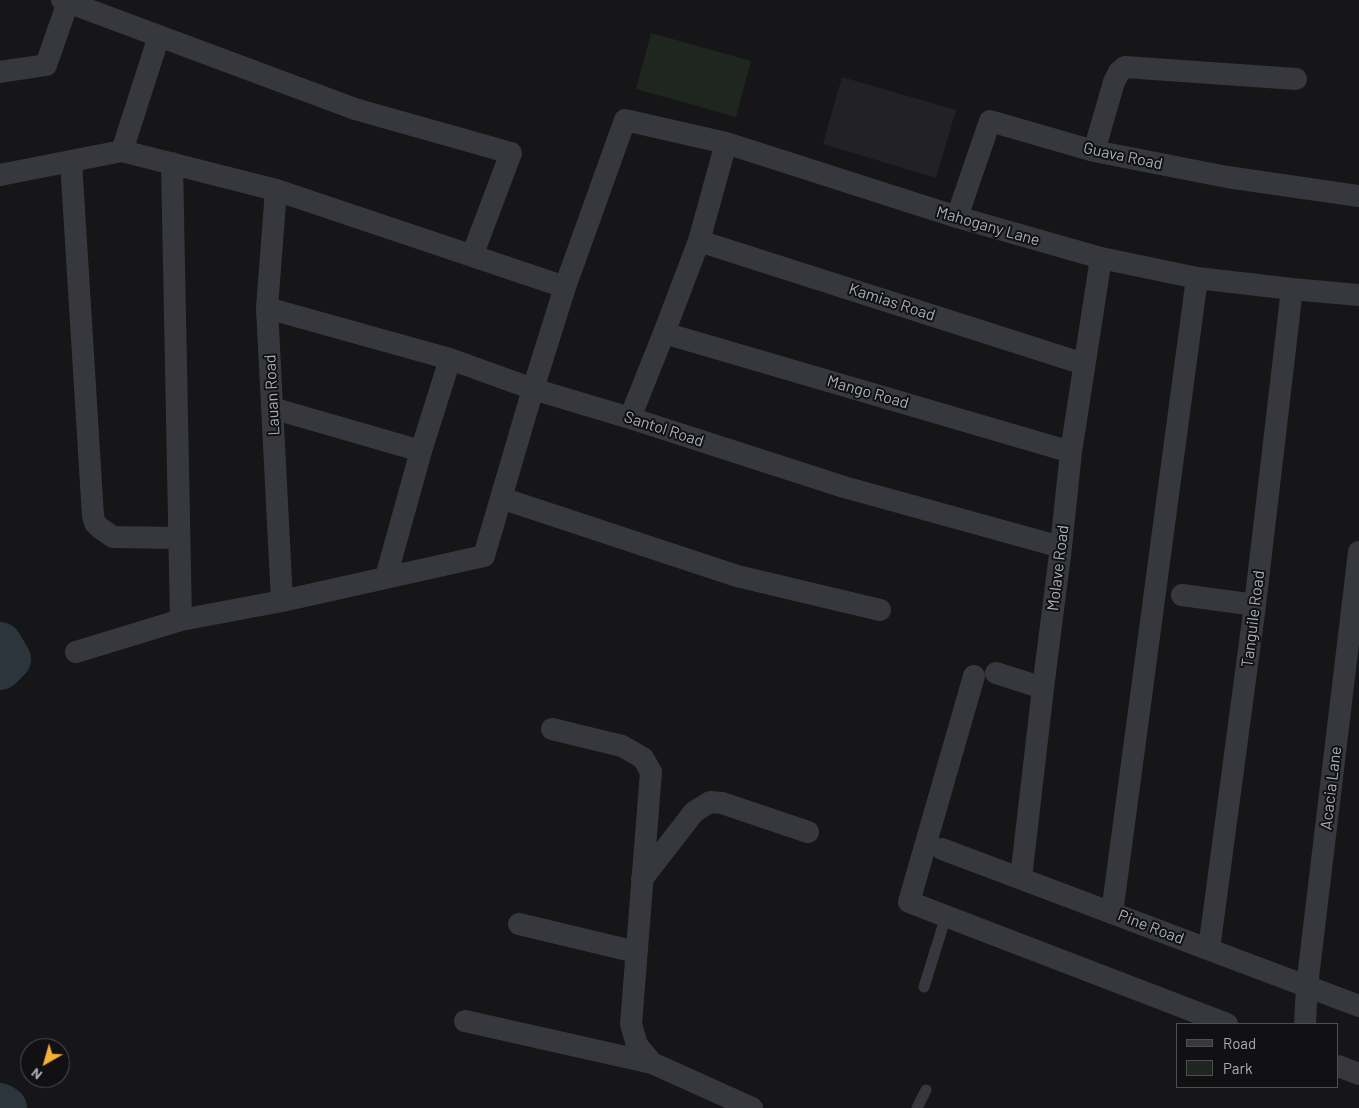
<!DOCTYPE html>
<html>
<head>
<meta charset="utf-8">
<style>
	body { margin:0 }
	#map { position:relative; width:1359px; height:1108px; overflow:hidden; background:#161618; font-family:Barlow,sans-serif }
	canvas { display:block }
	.legend { position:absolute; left:1176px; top:1023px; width:162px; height:65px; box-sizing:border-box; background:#111113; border:1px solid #4d4f55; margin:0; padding:6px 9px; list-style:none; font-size:15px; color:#a8adb8 }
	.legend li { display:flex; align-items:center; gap:10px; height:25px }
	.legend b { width:25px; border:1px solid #4d4f55 }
	.north { position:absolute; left:20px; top:1038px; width:50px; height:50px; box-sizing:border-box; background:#111113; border:1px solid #4d4f55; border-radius:50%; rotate:218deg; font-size:14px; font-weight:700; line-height:20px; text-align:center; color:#a8adb8 }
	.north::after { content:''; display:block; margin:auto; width:18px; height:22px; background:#f2b134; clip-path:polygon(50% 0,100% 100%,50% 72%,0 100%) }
</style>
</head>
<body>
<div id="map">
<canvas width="1359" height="1108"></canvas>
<ul class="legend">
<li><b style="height:6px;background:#37383d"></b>Road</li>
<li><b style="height:14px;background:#1e261f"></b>Park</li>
</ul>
<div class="north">N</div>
</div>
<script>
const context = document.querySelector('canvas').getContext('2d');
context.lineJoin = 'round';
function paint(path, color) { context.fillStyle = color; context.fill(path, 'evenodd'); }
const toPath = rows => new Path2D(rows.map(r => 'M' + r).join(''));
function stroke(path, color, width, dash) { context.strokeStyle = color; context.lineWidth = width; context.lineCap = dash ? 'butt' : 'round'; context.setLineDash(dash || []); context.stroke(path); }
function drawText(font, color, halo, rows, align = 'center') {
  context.font = font + ' Barlow,sans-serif'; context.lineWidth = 4; context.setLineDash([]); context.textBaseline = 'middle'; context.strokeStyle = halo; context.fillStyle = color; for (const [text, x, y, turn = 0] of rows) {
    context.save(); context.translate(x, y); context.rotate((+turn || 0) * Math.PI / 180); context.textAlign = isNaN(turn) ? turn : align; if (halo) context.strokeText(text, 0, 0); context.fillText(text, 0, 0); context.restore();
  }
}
paint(toPath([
	[842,77,956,110,936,178,823,144]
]), '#222225');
paint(toPath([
	[651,33,751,61,736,117,636,89]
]), '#1e261f');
stroke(toPath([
	[0,644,9,659,0,668],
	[0,1105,5,1108]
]), '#2c353c', 44);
stroke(toPath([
	[924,987,946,916],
	[917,1108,926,1090]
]), '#37383d', 11);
stroke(toPath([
	[62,0,355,109,511,153,472,256],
	[0,72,46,65,68,2],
	[122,151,159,36],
	[1094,151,1114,82,1119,72,1125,67,1296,79],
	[71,161,93,516,95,523,100,528,113,537,179,538],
	[172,163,181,620],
	[0,175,122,151,276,190,565,287],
	[276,190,267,308,282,601],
	[957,217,990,121,1094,151,1227,177,1359,196],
	[699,241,1084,364],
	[267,308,450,359,533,389,630,418,844,487,1061,547],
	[664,333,1071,452],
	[272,408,421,451],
	[630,418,664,333,699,241,726,143],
	[501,498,737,576,880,610],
	[386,577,421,451,450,359],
	[1182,595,1255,605],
	[76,652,181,620,282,601,484,556,533,389,565,287,625,120,726,143,957,217,1101,258,1197,278,1292,289,1359,295],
	[996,673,1043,688],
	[974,676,909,902,1227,1024],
	[552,729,622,746,643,758,651,772,631,1024,637,1045,652,1063,752,1108],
	[942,849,1359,1006],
	[1021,878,1043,688,1061,547,1071,452,1101,258],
	[642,879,694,812,710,802,722,803,808,832],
	[1112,913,1197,278],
	[519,924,636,952],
	[1209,949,1255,605,1292,289],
	[465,1021,652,1063],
	[1305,1024,1307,986,1359,552],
	[1338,1066,1359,1074]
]), '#37383d', 22);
drawText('16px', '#a8adb8', '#111113', [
	["Guava Road",1123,156,12],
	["Mahogany Lane",988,226,16],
	["Kamias Road",892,302,18],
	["Mango Road",868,392,16],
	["Lauan Road",272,395,-93],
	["Santol Road",664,429,18],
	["Molave Road",1058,568,-83],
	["Tanguile Road",1253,619,-83],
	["Acacia Lane",1331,788,-83],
	["Pine Road",1151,927,21]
]);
</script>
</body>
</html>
